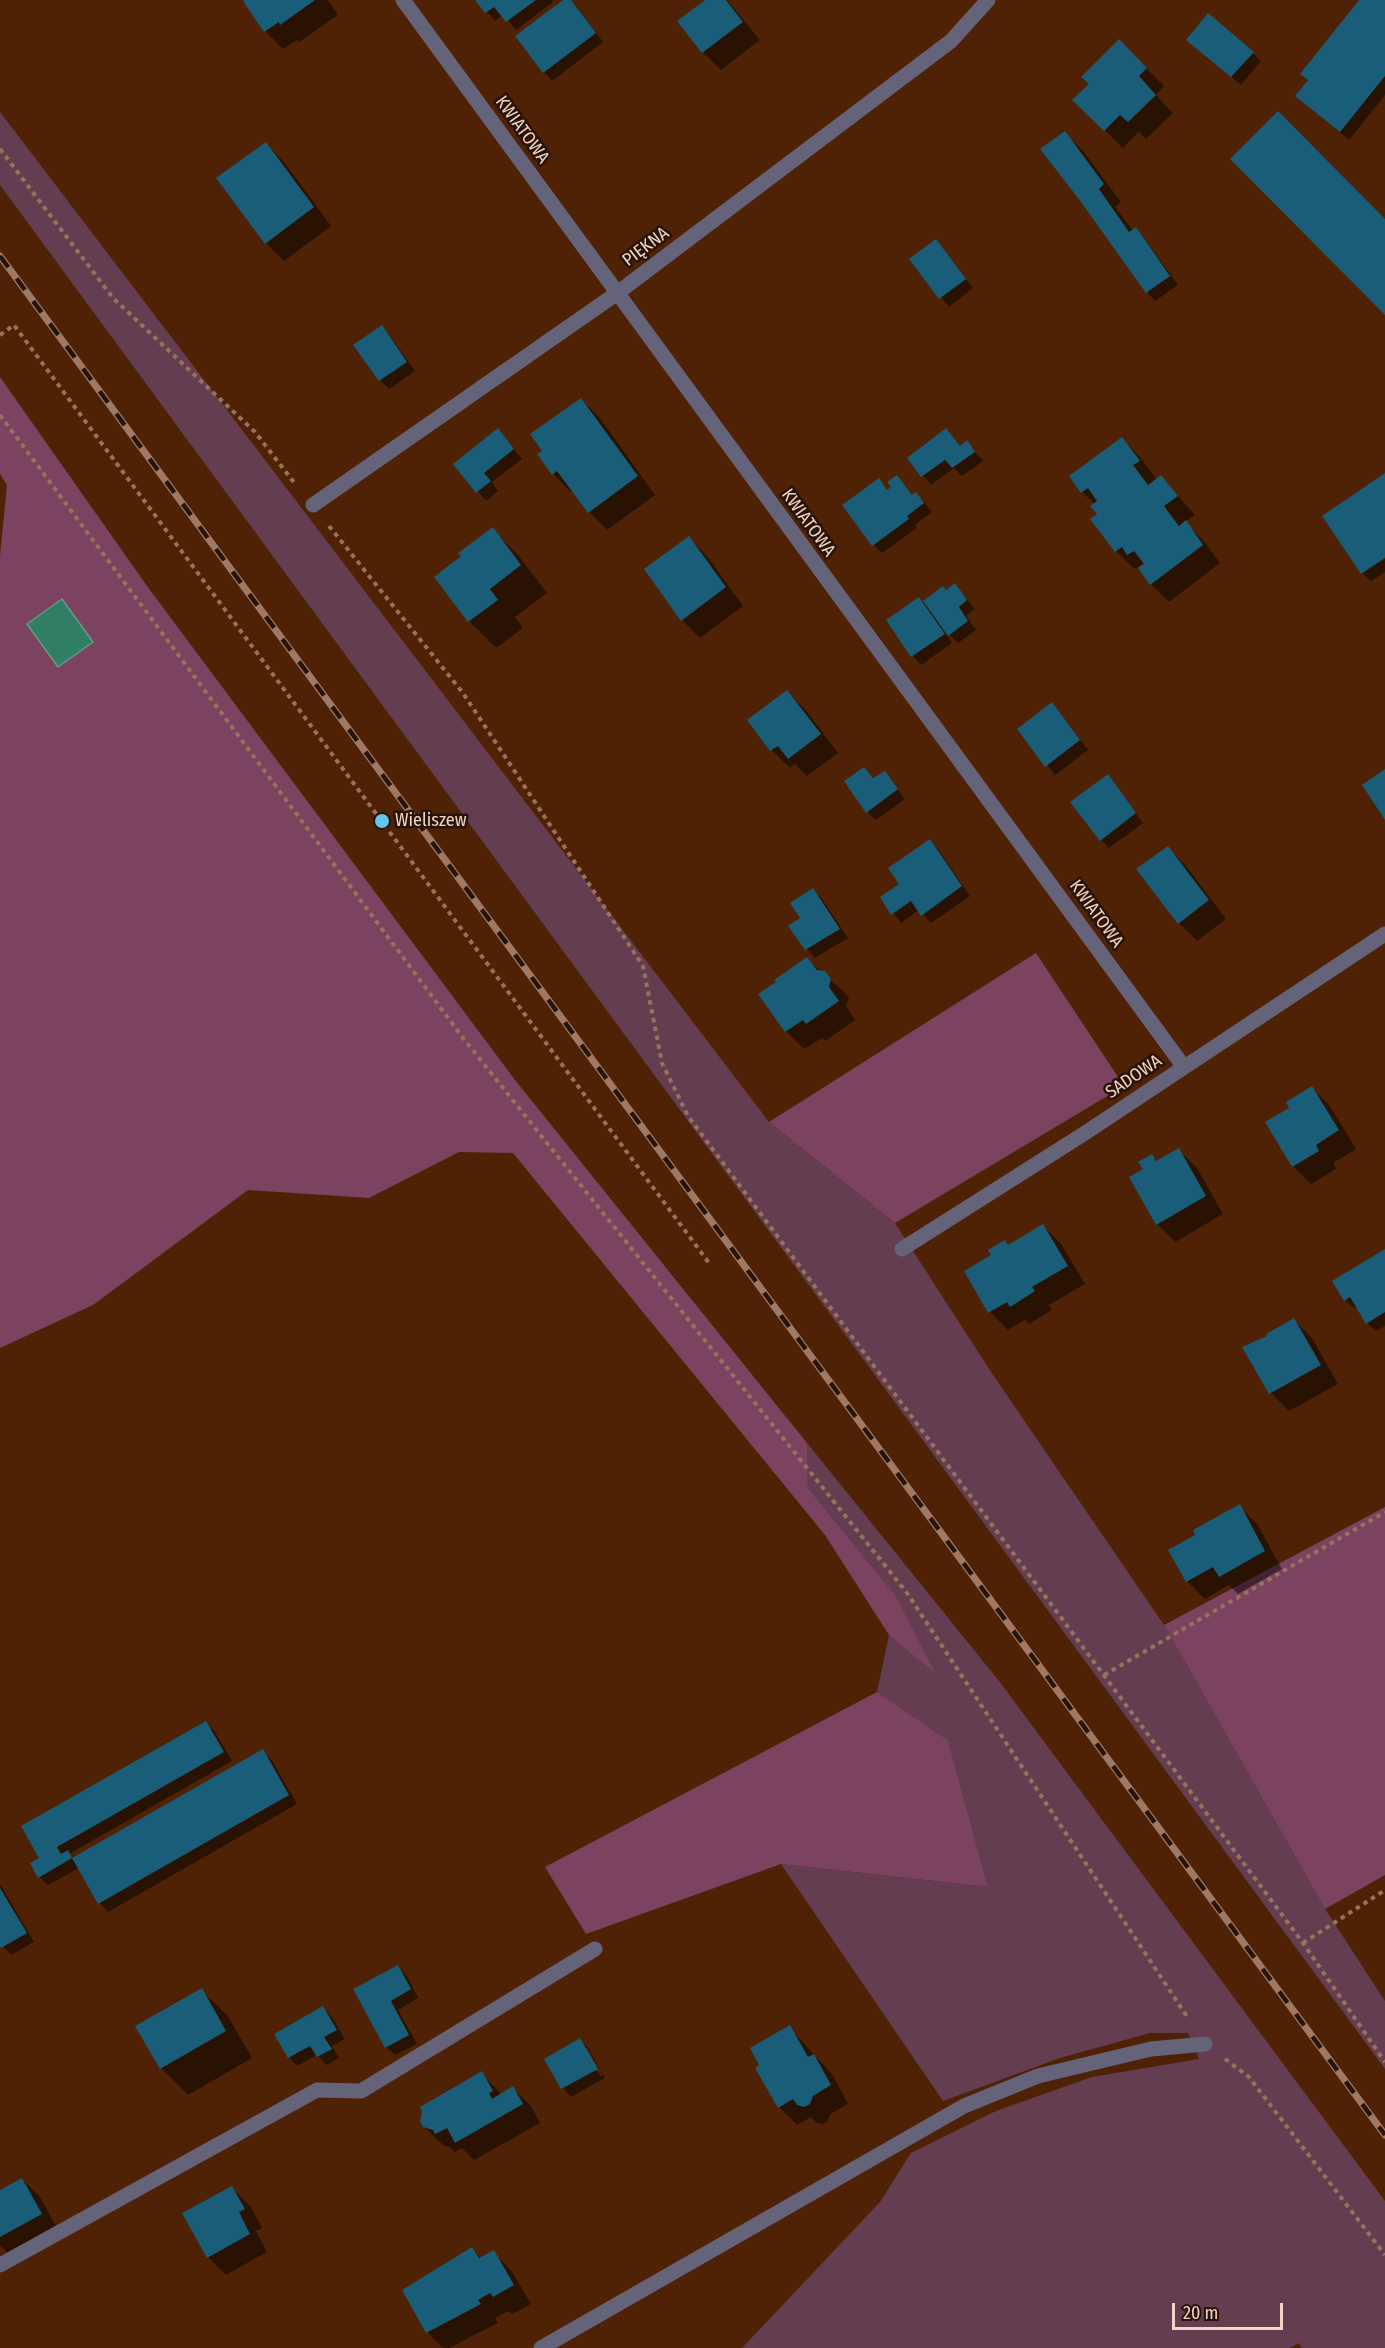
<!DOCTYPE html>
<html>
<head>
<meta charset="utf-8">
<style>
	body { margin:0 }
	#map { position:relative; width:1385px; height:2348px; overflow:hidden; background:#4f2205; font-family:"Fira Sans Condensed",sans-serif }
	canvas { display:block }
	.scale { position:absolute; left:1172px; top:2303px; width:111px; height:27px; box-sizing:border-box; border:3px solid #f1d4c4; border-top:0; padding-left:8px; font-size:18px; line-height:21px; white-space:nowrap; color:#f1d4c4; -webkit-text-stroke:4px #271308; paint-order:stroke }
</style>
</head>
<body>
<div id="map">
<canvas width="1385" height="2348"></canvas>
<div class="scale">20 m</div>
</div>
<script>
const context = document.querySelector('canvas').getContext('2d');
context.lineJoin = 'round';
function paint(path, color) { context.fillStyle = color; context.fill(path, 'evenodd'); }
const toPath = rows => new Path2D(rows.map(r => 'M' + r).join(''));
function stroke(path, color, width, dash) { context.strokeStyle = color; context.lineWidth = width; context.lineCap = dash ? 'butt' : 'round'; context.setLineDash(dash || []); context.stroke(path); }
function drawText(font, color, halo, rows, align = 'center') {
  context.font = font + ' "Fira Sans Condensed",sans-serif'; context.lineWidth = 5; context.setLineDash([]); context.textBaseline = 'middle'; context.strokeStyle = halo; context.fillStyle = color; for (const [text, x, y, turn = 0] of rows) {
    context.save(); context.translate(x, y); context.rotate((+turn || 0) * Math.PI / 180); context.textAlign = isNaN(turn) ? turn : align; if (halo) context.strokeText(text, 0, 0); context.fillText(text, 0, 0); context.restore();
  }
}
paint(toPath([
	[0,112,769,1122,895,1223,991,1372,1164,1625,1325,1909,1385,2001,1385,2069,0,185],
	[807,1443,999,1681,1385,2201,1385,2348,1302,2348,1299,2343,1289,2348,742,2348,880,2202,911,2153,996,2111,1092,2077,1199,2059,1188,2033,1150,2033,1060,2058,943,2101,781,1864,988,1887,948,1740,877,1692,889,1635,935,1672,896,1596,808,1488]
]), '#653d51');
paint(toPath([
	[0,377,147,586,515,1080,807,1443,808,1488,896,1596,936,1674,889,1635,825,1535,513,1153,459,1152,369,1198,248,1190,93,1305,0,1348,0,556,7,485,0,474],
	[1036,953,1124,1086,895,1223,769,1122],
	[1385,1507,1385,1875,1325,1909,1164,1625],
	[877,1692,948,1740,988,1887,781,1864,586,1934,545,1867]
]), '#7c4360');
const water = toPath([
	[62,599,93,642,58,667,27,624,62,599]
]);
paint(water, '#307e65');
stroke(water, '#6a9882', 1.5);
paint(toPath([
	[248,0,328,0,338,15,299,42,297,40,283,49,265,31],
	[477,0,552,0,553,2,516,30,503,15,495,21],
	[565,0,570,0,577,7,603,42,552,81,544,72],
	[708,0,727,0,760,40,721,70,703,52],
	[1361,0,1385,0,1385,95,1349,140,1297,96],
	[1119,41,1164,86,1156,95,1173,113,1146,139,1139,132,1123,148,1074,100,1091,84],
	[1197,48,1253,53,1261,61,1241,85],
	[1065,133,1083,151,1121,202,1115,207,1133,231,1135,229,1144,238,1178,285,1155,301,1147,292],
	[266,144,284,162,331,226,284,261,266,243],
	[936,241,973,288,949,307,911,259],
	[381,327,390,336,415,371,389,389,380,380],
	[581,399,599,417,655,495,607,530,589,512,573,490,571,492,553,474,544,451],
	[498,430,522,459,492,482,498,491,486,501,455,464],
	[946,430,961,447,966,442,983,461,962,476,954,468,931,485,909,458],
	[1122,439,1140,457,1157,480,1161,477,1195,515,1185,522,1203,540,1220,563,1169,602,1151,584,1144,563,1134,569,1116,551,1095,504,1082,492],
	[1385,475,1385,572,1371,581,1362,573],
	[896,477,913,496,916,494,925,503,932,512,915,525,917,528,882,553,874,545,878,480,888,491,893,488],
	[492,529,519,556,547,593,515,617,523,628,496,648,469,621,436,577],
	[689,538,707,556,743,606,700,638,682,620],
	[955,585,975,609,966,616,976,630,958,643,945,631,952,643,921,665,913,656,923,603,943,588,947,591],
	[787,692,805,709,838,753,807,776,795,764,790,768,772,750],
	[1052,704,1088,750,1055,775,1019,729],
	[864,769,875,779,885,773,905,799,876,820,867,812],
	[1108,776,1143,823,1109,848,1101,840],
	[930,841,938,849,970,896,931,923,919,910,901,923,882,898,901,885],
	[1168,848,1186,866,1226,919,1197,941,1179,923,1138,870],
	[813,890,822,899,848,938,815,958,807,949,802,919],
	[807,959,843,991,849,998,846,1006,855,1020,825,1041,822,1038,804,1049,786,1031,760,995],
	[1312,1088,1330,1106,1356,1149,1333,1163,1336,1169,1311,1184,1293,1166,1291,1108],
	[1179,1150,1197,1168,1223,1214,1175,1242,1157,1224,1145,1170,1152,1156,1158,1162],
	[1043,1226,1061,1244,1085,1284,1049,1305,1052,1310,1029,1324,1025,1320,1008,1330,990,1312,993,1255],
	[1385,1251,1385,1326,1376,1331,1367,1323,1358,1306,1354,1308,1345,1300],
	[1294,1320,1312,1338,1338,1384,1289,1411,1271,1393,1245,1347,1269,1337],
	[1239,1506,1257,1524,1282,1569,1238,1594,1229,1585,1205,1599,1187,1581,1197,1535],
	[206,1723,215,1732,232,1761,69,1854,74,1859,262,1751,271,1759,297,1804,108,1912,100,1903,79,1868,48,1885,39,1877,41,1858],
	[0,1884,34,1942,11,1955,0,1943],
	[398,1967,407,1976,418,1998,398,2010,417,2044,395,2055,386,2047,355,1989],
	[201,1990,228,2016,252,2058,188,2095,161,2068],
	[323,2008,332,2017,345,2039,332,2046,339,2058,327,2065,317,2055,297,2066,289,2057],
	[789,2027,832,2074,848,2104,830,2114,828,2121,823,2124,817,2123,811,2117,797,2125,779,2107,761,2066],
	[580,2040,589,2049,605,2078,571,2097,563,2088,546,2060],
	[584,2048,587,2048,603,2075,600,2076],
	[481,2073,502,2095,513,2088,531,2106,540,2123,474,2160,462,2148,455,2152,450,2147,443,2145,424,2127],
	[22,2179,40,2197,59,2232,13,2258,0,2245,0,2192],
	[232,2188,250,2206,262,2228,256,2231,267,2252,226,2275,208,2257],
	[472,2249,481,2258,493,2252,511,2270,531,2304,512,2314,508,2311,495,2318,498,2323,449,2348,443,2348,427,2332]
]), '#0007');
paint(toPath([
	[245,0,315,0,280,25,279,22,264,32,243,1],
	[475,0,536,0,506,22,494,7,485,13],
	[563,0,571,0,596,33,543,73,515,36],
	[705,0,726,0,743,22,702,53,677,21],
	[1359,0,1385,0,1385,76,1340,132,1295,96,1308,80,1300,74],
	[1208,13,1254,52,1231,77,1186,40],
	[1119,39,1147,68,1139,76,1156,95,1128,122,1120,115,1104,131,1072,100,1089,84,1081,77],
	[1278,111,1385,219,1385,315,1230,159],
	[1065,131,1104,184,1099,189,1129,232,1136,227,1170,276,1146,293,1081,202,1040,149],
	[266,142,314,207,265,244,216,178],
	[936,239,966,279,939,299,909,259],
	[382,325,407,362,379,381,353,345],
	[581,398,638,476,588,513,557,471,552,475,537,454,542,451,530,434],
	[498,428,514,449,484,473,491,481,476,493,453,464],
	[946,428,960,446,967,440,975,452,952,468,945,460,921,477,907,458],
	[1122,437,1140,461,1133,465,1148,485,1161,475,1178,496,1164,506,1179,526,1186,520,1203,545,1150,585,1138,568,1144,564,1134,551,1127,555,1122,547,1115,552,1103,536,1090,519,1097,514,1090,506,1097,501,1088,488,1081,493,1069,476],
	[1385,473,1385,558,1361,574,1322,516],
	[897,475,912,495,916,492,924,503,907,516,909,519,872,546,842,505,879,478,887,490,891,487,887,482],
	[493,527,521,565,490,589,498,600,468,622,434,577,461,556,458,553],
	[689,536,726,587,681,621,644,569],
	[955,583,967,600,959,607,968,621,948,636,923,601,943,586,946,590],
	[919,597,945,634,911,657,886,620],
	[787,690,821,734,788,759,778,746,770,751,747,720],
	[1052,702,1080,740,1045,767,1017,729],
	[864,767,873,778,885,771,898,789,866,813,844,781],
	[1385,769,1385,820,1362,785],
	[1108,774,1136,813,1100,841,1070,802],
	[930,839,962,886,921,916,911,901,891,915,880,897,899,884,888,868],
	[1168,846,1209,900,1178,924,1136,869],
	[813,888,840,929,805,950,788,926,800,918,790,903],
	[807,957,817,970,825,971,831,979,829,987,839,1001,806,1024,803,1020,785,1032,758,994,776,982,774,980],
	[1312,1086,1339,1130,1316,1145,1319,1151,1292,1167,1265,1122,1289,1108,1286,1102],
	[1179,1148,1206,1196,1156,1225,1129,1177,1143,1169,1138,1162,1152,1154,1156,1161],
	[1043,1224,1068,1266,1032,1287,1035,1291,1010,1307,1007,1302,988,1313,964,1271,991,1255,988,1250,1005,1240,1008,1245],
	[1385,1249,1385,1312,1366,1324,1350,1297,1344,1301,1332,1281],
	[1294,1318,1321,1365,1269,1394,1242,1347,1267,1336,1266,1334],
	[1240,1504,1265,1551,1219,1577,1213,1567,1186,1582,1168,1550,1195,1535,1193,1530],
	[206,1721,224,1752,57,1847,61,1854,68,1850,72,1858,38,1878,30,1863,39,1858,21,1826],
	[263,1749,289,1795,98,1904,72,1858],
	[0,1888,27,1933,1,1948,0,1946],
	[398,1965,411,1989,391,2001,409,2035,385,2048,353,1989],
	[202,1988,226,2031,160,2069,135,2026],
	[323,2006,337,2030,324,2037,332,2049,317,2057,310,2046,288,2058,274,2034],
	[790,2025,808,2057,814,2054,831,2085,813,2096,810,2104,804,2107,797,2105,793,2099,778,2108,755,2068,759,2065,750,2048],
	[580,2038,598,2069,561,2089,544,2059],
	[482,2071,493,2091,489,2093,492,2099,513,2086,523,2104,455,2143,447,2128,435,2134,433,2130,423,2127,420,2121,422,2112,420,2107],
	[22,2178,42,2214,0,2237,0,2190],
	[232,2186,245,2209,239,2212,250,2234,207,2258,182,2213],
	[472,2247,479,2258,494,2250,514,2285,493,2297,490,2293,478,2300,481,2304,426,2333,402,2290]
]), '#1a5d78');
stroke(toPath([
	[0,149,113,298,255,432,296,485],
	[0,335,14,325,709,1263],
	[0,415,463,1038,907,1593,1188,2018],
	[329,526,463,693,643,966,662,1063,688,1116,1303,1943,1385,2062],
	[1104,1675,1385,1512],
	[1303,1943,1385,1890],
	[1225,2059,1249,2077,1385,2255]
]), '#98725b', 4, [4.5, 4.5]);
stroke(toPath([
	[403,0,1184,1067],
	[313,505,616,294,951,41,988,0],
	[902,1249,1082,1135,1385,934],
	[0,2265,317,2090,361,2091,595,1949],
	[541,2348,964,2106,1038,2076,1151,2049,1205,2044]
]), '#646379', 15);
const rail = toPath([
	[0,256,1385,2135]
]);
stroke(rail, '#9f7963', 7);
stroke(rail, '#271308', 4.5, [14]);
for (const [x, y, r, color] of [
	[382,821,8,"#65c5ee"]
]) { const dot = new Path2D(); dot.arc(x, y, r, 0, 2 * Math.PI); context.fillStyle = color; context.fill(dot); stroke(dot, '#271308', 2); }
drawText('18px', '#f1d4c4', '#271308', [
	["KWIATOWA",522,130,54],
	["PIĘKNA",646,247,-37],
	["KWIATOWA",808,523,54],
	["KWIATOWA",1096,914,54],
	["SADOWA",1134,1077,-34]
]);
drawText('18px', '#f1d4c4', '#271308', [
	["Wieliszew",395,821]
], 'left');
</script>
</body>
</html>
